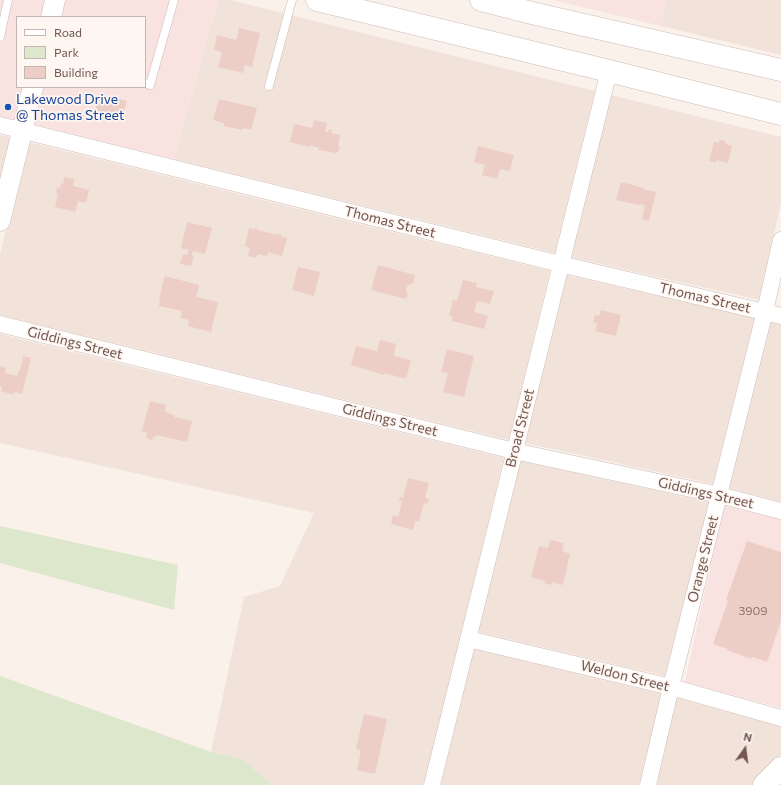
<!DOCTYPE html>
<html>
<head>
<meta charset="utf-8">
<style>
	body { margin:0 }
	#map { position:relative; width:781px; height:785px; overflow:hidden; background:#faf1eb; font-family:Commissioner,sans-serif }
	canvas { display:block }
	.legend { position:absolute; left:16px; top:16px; width:130px; height:72px; box-sizing:border-box; background:#fdf6f1; border:1px solid #c6b6b1; margin:0; padding:5px 7px; list-style:none; font-size:12px; color:#735651 }
	.legend li { display:flex; align-items:center; gap:8px; height:20px }
	.legend b { width:20px; border:1px solid #c6b6b1 }
	.north { position:absolute; left:725px; top:729px; width:40px; height:40px; -webkit-text-stroke:3px #fdf6f1; paint-order:stroke; rotate:14deg; font-size:11px; font-weight:700; line-height:16px; text-align:center; color:#735651 }
	.north::after { content:''; display:block; margin:auto; width:14px; height:18px; background:#735651; clip-path:polygon(50% 0,100% 100%,50% 72%,0 100%) }
</style>
</head>
<body>
<div id="map">
<canvas width="781" height="785"></canvas>
<ul class="legend">
<li><b style="height:5px;background:#fff"></b>Road</li>
<li><b style="height:11px;background:#dce7cb"></b>Park</li>
<li><b style="height:11px;background:#edcec6"></b>Building</li>
</ul>
<div class="north">N</div>
</div>
<script>
const context = document.querySelector('canvas').getContext('2d');
context.lineJoin = 'round';
function paint(path, color) { context.fillStyle = color; context.fill(path, 'evenodd'); }
const toPath = rows => new Path2D(rows.map(r => 'M' + r).join(''));
function stroke(path, color, width, dash) { context.strokeStyle = color; context.lineWidth = width; context.lineCap = dash ? 'butt' : 'round'; context.setLineDash(dash || []); context.stroke(path); }
function drawText(font, color, halo, rows, align = 'center') {
  context.font = font + ' Commissioner,sans-serif'; context.lineWidth = 3.5; context.setLineDash([]); context.textBaseline = 'middle'; context.strokeStyle = halo; context.fillStyle = color; for (const [text, x, y, turn = 0] of rows) {
    context.save(); context.translate(x, y); context.rotate((+turn || 0) * Math.PI / 180); context.textAlign = isNaN(turn) ? turn : align; if (halo) context.strokeText(text, 0, 0); context.fillText(text, 0, 0); context.restore();
  }
}
paint(toPath([
	[218,0,230,0,595,91,555,253,174,159],
	[667,0,781,0,781,55,661,26],
	[611,95,781,137,781,203,759,300,570,257],
	[0,135,13,138,0,188],
	[28,142,550,271,509,440,0,315,0,255],
	[566,275,755,318,713,484,525,443],
	[770,322,781,325,781,502,729,488],
	[0,334,504,458,424,785,272,785,242,759,211,752,244,597,280,586,314,513,0,443],
	[520,461,709,502,665,676,478,632],
	[474,649,661,694,639,785,441,785],
	[677,698,781,727,781,755,752,785,656,785]
]), '#f1e2da');
paint(toPath([
	[0,0,46,0,42,17,17,17,17,87,25,87,17,120,0,116],
	[63,0,218,0,174,159,33,124,42,87,145,87,145,17,59,17],
	[553,0,667,0,661,26],
	[725,506,781,520,781,708,685,682,714,549]
]), '#f9e3e1');
paint(toPath([
	[0,526,178,565,174,610,0,563],
	[0,676,211,752,242,759,272,785,0,785]
]), '#dce7cb');
paint(toPath([
	[239,28,260,33,252,67,245,65,243,73,218,67,222,52,214,50,217,35,236,40],
	[99,94,127,101,122,118,113,116,112,120,100,117,101,113,95,111],
	[219,99,257,108,251,130,243,128,243,130,224,126,224,123,213,120],
	[314,120,327,123,325,132,328,132,329,129,332,130,331,133,340,135,338,146,340,146,338,152,336,152,336,153,321,150,321,151,318,150,319,148,310,145,309,147,290,142,294,124,312,128],
	[720,140,725,141,725,144,732,146,728,163,716,160,715,163,709,161,714,142,719,143],
	[478,146,514,155,510,171,500,169,497,179,482,175,485,165,474,162],
	[64,177,74,179,73,186,89,190,86,203,78,201,75,212,55,207,58,193,56,193,57,187,60,188,61,183,63,184],
	[621,182,644,188,643,189,656,192,649,221,642,219,645,205,640,204,639,205,616,200],
	[187,222,212,228,205,254,193,251,192,256,194,257,191,266,180,264,183,254,187,255,189,250,181,248],
	[249,228,255,230,255,228,258,229,257,230,278,235,279,234,281,235,281,236,287,238,282,256,268,252,267,256,258,254,256,258,248,256,250,248,245,246],
	[378,265,415,275,413,283,407,286,406,293,408,293,406,299,371,290],
	[298,267,320,272,314,296,292,290],
	[165,276,199,285,196,297,218,302,211,332,188,326,189,320,180,318,182,311,159,306,160,299,159,298],
	[463,280,477,283,476,287,494,291,490,304,477,301,474,312,488,316,484,329,452,321,453,317,449,316,453,300,457,301],
	[601,310,621,315,616,336,595,331,597,323,593,322,595,315,599,316],
	[380,340,396,344,394,356,411,360,406,379,385,373,384,375,351,365,356,346,377,351],
	[447,349,474,356,464,397,443,392,448,373,441,372],
	[23,356,31,358,22,394,14,392,14,395,1,391,2,387,0,386,0,366,6,368,5,373,17,376,19,371,20,371],
	[150,401,166,405,165,412,175,415,174,417,192,421,187,442,156,435,155,437,153,437,152,440,146,438,147,433,142,431],
	[408,478,429,483,425,498,429,499,427,504,424,503,419,522,415,521,413,530,391,524,393,515,398,517,402,501,399,501,400,497,403,498],
	[550,540,564,543,562,551,570,554,563,585,552,582,551,585,544,583,545,581,531,577,539,546,548,548],
	[747,541,781,552,781,621,767,662,752,657,751,659,727,650,728,649,713,644,728,601,726,600],
	[364,714,387,719,375,774,357,770,361,751,356,749]
]), '#edcec6');
const service = toPath([
	[0,37,8,0],
	[145,83,150,85,174,0],
	[269,86,292,0]
]);
const minor = toPath([
	[0,125,560,264,781,316],
	[0,324,514,451,719,495,781,511],
	[468,639,671,687,781,718],
	[432,785,609,71],
	[648,785,671,687,765,311,781,240]
]);
const tertiary = toPath([
	[51,17,55,0],
	[0,221,33,87]
]);
const secondary = toPath([
	[317,0,609,71,781,114],
	[481,0,536,14,781,70],
	[764,785,781,768]
]);
stroke(service, '#cebab5', 9);
stroke(minor, '#cebab5', 17);
stroke(tertiary, '#cebab5', 21);
stroke(secondary, '#d0bab3', 23);
stroke(service, '#fff', 8);
stroke(minor, '#fff', 16);
stroke(tertiary, '#fff', 20);
stroke(secondary, '#fff', 22);
for (const [x, y, r, color] of [
	[8,107,4,"#1a4fb4"]
]) { const dot = new Path2D(); dot.arc(x, y, r, 0, 2 * Math.PI); context.fillStyle = color; context.fill(dot); stroke(dot, '#fdf6f1', 1.5); }
drawText('12px', '#92746e', null, [
	["3909",753,611]
]);
drawText('14px', '#164399', '#fdf6f1', [
	["Lakewood Drive",16,99],
	["@ Thomas Street",16,115]
], 'left');
drawText('14px', '#735651', '#fdf6f1', [
	["Thomas Street",390,222,14],
	["Thomas Street",705,298,13],
	["Giddings Street",75,343,14],
	["Giddings Street",390,420,14],
	["Broad Street",520,428,-76],
	["Giddings Street",706,493,13],
	["Orange Street",703,559,-76],
	["Weldon Street",625,676,14]
]);
</script>
</body>
</html>
